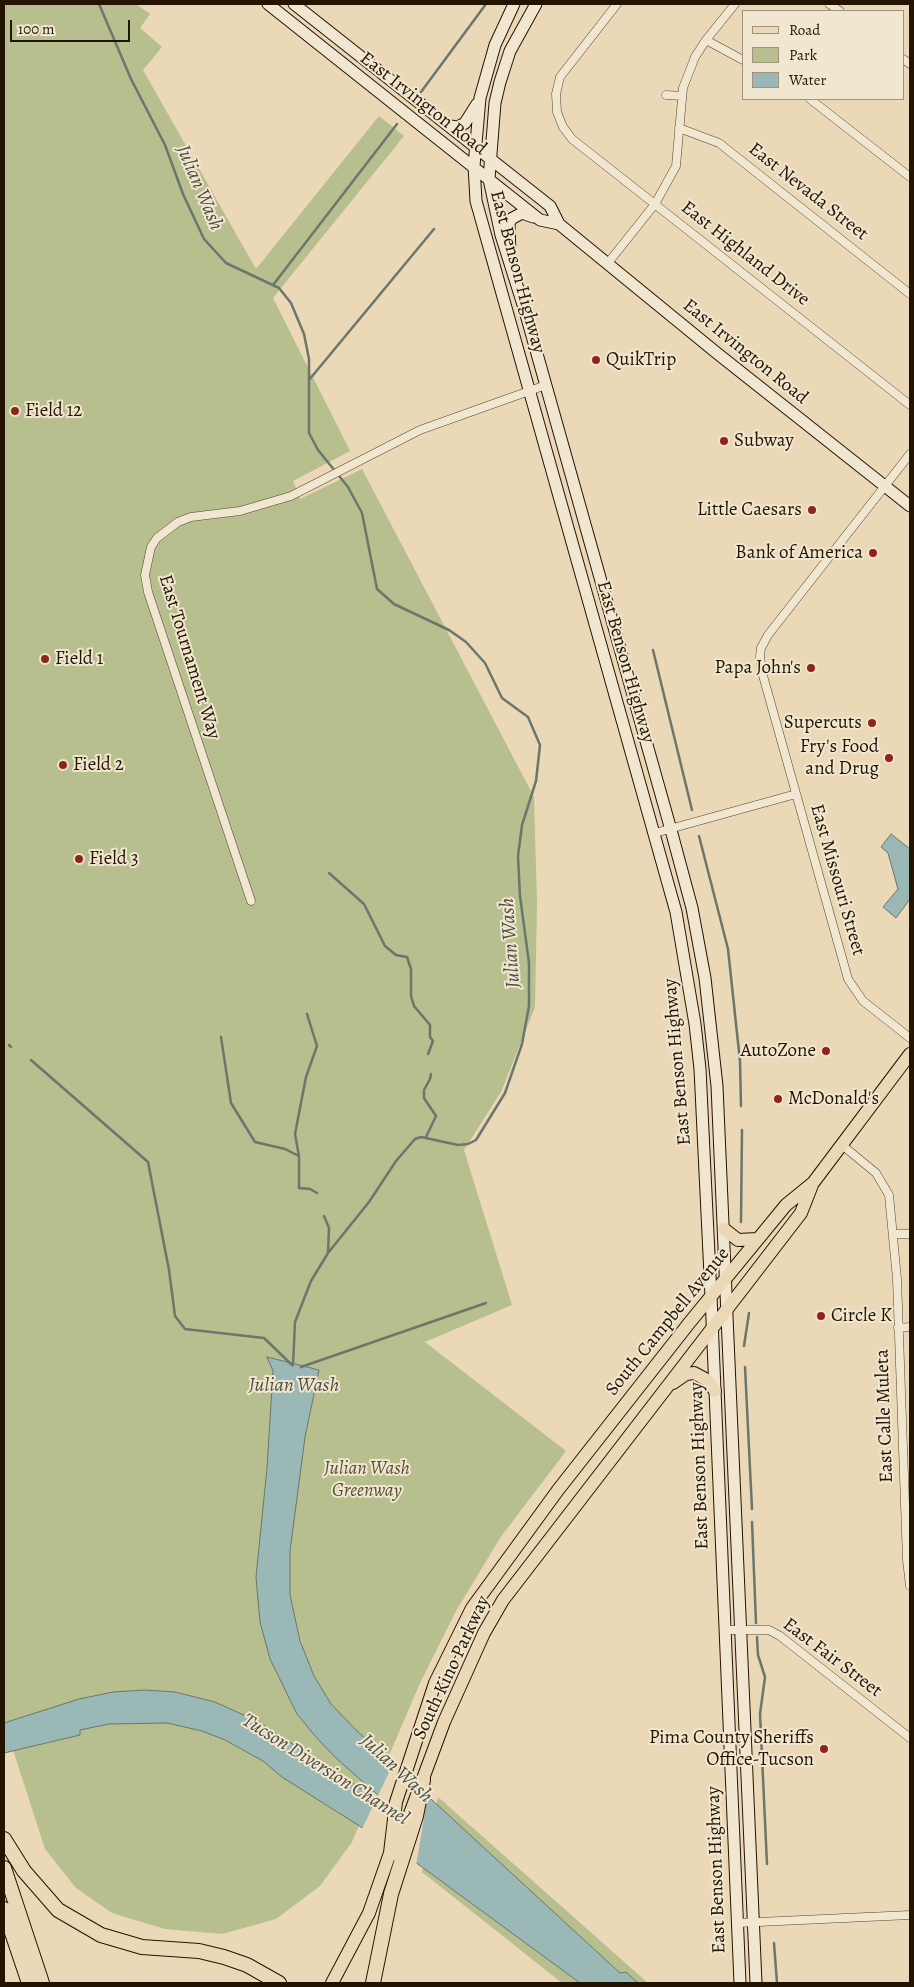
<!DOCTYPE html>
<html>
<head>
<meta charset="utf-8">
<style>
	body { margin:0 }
	#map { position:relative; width:914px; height:1987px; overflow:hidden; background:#ead8b7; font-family:Alegreya,serif }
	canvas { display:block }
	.frame { position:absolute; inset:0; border:5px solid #241300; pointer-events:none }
	.legend { position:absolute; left:742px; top:10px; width:162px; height:90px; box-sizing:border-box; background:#f1e6d0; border:1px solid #9f927d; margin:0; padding:6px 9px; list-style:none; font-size:15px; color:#241300 }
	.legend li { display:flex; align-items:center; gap:10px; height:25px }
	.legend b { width:25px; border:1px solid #9f927d }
	.scale { position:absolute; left:10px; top:20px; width:120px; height:22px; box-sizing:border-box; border:2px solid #241300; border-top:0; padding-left:6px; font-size:15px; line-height:18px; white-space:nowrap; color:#241300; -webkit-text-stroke:4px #f1e6d0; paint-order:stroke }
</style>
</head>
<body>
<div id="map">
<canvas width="914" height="1987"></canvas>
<div class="frame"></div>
<ul class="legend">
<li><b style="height:6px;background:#ead8b7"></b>Road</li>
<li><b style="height:14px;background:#b7bf8e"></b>Park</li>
<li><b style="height:14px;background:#9ab8b6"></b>Water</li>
</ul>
<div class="scale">100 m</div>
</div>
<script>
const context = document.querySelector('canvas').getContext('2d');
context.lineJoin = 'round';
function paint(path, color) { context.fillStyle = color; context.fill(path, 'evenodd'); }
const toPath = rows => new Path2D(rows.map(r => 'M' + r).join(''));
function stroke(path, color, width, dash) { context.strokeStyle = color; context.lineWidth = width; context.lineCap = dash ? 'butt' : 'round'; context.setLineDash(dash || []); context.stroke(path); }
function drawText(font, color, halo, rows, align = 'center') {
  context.font = font + ' Alegreya,serif'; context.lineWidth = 4; context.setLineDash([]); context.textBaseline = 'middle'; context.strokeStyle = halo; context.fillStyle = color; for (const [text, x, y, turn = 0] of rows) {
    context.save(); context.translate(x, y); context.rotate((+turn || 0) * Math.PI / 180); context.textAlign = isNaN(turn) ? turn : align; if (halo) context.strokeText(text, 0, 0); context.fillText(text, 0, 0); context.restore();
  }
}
paint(toPath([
	[4,4,136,4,150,14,140,28,162,47,143,70,256,269,379,116,404,136,273,298,350,451,293,481,300,499,362,469,534,797,537,903,535,1007,501,1092,464,1150,512,1305,425,1342,566,1451,500,1538,456,1611,420,1683,352,1842,320,1886,276,1919,222,1934,165,1929,112,1913,76,1888,45,1849,4,1722],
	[438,1797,648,1983,562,1983,422,1872]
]), '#b7bf8e');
const water = toPath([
	[891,834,910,849,910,899,896,918,883,907,898,889,888,853,881,847,891,834],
	[267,1357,319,1370,305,1437,290,1551,290,1595,300,1641,314,1676,331,1704,356,1730,620,1973,626,1972,638,1983,580,1983,407,1856,282,1777,263,1761,225,1740,202,1731,167,1723,109,1724,80,1730,80,1735,4,1753,4,1723,79,1699,113,1692,145,1690,175,1692,215,1702,259,1722,398,1813,336,1758,316,1737,297,1714,270,1659,260,1622,256,1577,267,1468,273,1371,267,1357]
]);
paint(water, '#9ab8b6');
stroke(water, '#6b766d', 1);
paint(toPath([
	[394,1762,428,1794,416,1866,362,1829]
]), '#ead8b7');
stroke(toPath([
	[99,4,131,79,165,145,183,194,204,239,226,263,279,288,291,303,304,334,309,359,309,433,318,450,348,487,362,513,377,589,394,604,449,630,466,642,485,663,502,698,528,717,540,745,536,781,522,825,518,856,520,896,529,963,529,1006,522,1044,505,1093,476,1140,468,1144,458,1145,421,1137,415,1139,396,1161,369,1202,328,1253,311,1281,295,1322,293,1365],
	[421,92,486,4],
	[273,285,397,124],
	[309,380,434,229],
	[653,650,692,810],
	[699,836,728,949,740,1061,741,1106],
	[329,873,364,904,385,946,396,955,407,957,411,969,411,996,414,1006,430,1025,430,1037,433,1041,428,1054],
	[221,1037,231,1103,255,1142,285,1149,299,1156,299,1188,310,1189,317,1193],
	[9,1045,11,1047],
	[31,1060,148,1162,169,1270,175,1316,185,1329,264,1338,292,1365],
	[426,1137,436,1116,424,1098,424,1090,430,1079,431,1074],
	[299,1156,295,1134,306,1077,317,1046,307,1014],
	[324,1216,329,1228,328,1253],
	[741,1222,742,1130],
	[744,1346,749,1313],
	[301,1367,486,1303],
	[745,1367,752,1509],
	[752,1522,756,1623],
	[757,1637,758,1655,765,1677,760,1714,767,1864],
	[774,1943,777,1983]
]), '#6b766d', 2.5);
const minor = toPath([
	[617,4,560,77,556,94,557,112,563,127,572,139,910,405],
	[829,4,840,11],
	[706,40,743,60],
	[903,59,910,64],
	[666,95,682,96],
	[810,99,910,177],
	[679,128,719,143,910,294],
	[608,263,655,204,676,166,683,88,695,57,706,40,735,4],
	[910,454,768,635,761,648,760,656,762,672,848,979,863,1001,910,1038],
	[655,833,796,794],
	[251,901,148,592,145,575,151,547,157,538,178,522,191,517,240,511,291,496,420,430,546,385],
	[842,1145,876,1173,889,1195,897,1279,907,1560,910,1586],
	[894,1234,910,1234],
	[898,1328,910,1327],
	[725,1630,769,1630,780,1636,910,1738],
	[737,1923,910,1915]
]);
const secondary = toPath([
	[268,4,540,220,559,224],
	[294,4,550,206,559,224,718,354,910,506],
	[514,4,495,45,480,98,474,166,476,201,676,912,695,1024,700,1069,711,1296,740,1983],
	[536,4,510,51,500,82,495,103,489,179,501,235,525,311,671,830,692,908,705,978,717,1086,756,1983],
	[450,126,458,127,465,123,477,104],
	[510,255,509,224,511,219,522,213,533,217]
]);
const primary = toPath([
	[724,1229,738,1240,757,1239],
	[673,1383,686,1374,694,1373,707,1380,715,1391],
	[395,1854,444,1722,484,1633,503,1600,801,1213,812,1185],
	[332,1983,369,1913,390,1853,396,1802,435,1683,472,1608,558,1490,690,1322,786,1205,813,1183,910,1054]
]);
const motorway = toPath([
	[4,1839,24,1871,58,1910,101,1935,142,1947,199,1951,224,1957,247,1965,279,1983],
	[4,1868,42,1983],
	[4,1909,29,1983],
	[373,1983,391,1894,416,1816,423,1780]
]);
stroke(minor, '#56442e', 9);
stroke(secondary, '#241300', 13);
stroke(primary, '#241300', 14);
stroke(motorway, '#241300', 16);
stroke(minor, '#f1e6d0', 8);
stroke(secondary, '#f1e6d0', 11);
stroke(primary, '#ead8b7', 12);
stroke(motorway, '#ead8b7', 14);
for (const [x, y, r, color] of [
	[596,360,5,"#8f2418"],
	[15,411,5,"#8f2418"],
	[724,441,5,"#8f2418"],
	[812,510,5,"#8f2418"],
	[873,553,5,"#8f2418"],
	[45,659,5,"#8f2418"],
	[811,668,5,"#8f2418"],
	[872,723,5,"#8f2418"],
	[889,758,5,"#8f2418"],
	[63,765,5,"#8f2418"],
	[79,859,5,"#8f2418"],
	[826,1051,5,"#8f2418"],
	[778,1099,5,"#8f2418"],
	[821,1316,5,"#8f2418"],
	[824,1749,5,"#8f2418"]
]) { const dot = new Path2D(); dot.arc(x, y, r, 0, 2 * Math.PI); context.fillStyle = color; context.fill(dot); stroke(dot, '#f1e6d0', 2); }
drawText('19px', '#241300', '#f1e6d0', [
	["East Irvington Road",423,104,38],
	["East Nevada Street",808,192,38],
	["East Highland Drive",745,254,38],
	["East Benson Highway",517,272,75],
	["East Irvington Road",745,352,39],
	["East Tournament Way",189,657,73],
	["East Benson Highway",625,662,74],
	["East Missouri Street",837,880,74],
	["East Benson Highway",678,1062,-95],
	["South Campbell Avenue",668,1322,-51],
	["East Calle Muleta",885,1416,-92],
	["East Benson Highway",700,1466,-92],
	["East Fair Street",832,1658,37],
	["South Kino Parkway",452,1668,-65],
	["East Benson Highway",717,1870,-92]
]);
drawText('19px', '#241300', '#f1e6d0', [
	["QuikTrip",606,360],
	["Field 12",25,411],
	["Subway",734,441],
	["Little Caesars",802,510,"right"],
	["Bank of America",863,553,"right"],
	["Field 1",55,659],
	["Papa John's",801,668,"right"],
	["Supercuts",862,723,"right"],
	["Fry's Food",879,747,"right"],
	["and Drug",879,769,"right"],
	["Field 2",73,765],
	["Field 3",89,859],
	["AutoZone",816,1051,"right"],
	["McDonald's",788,1099],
	["Circle K",831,1316],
	["Pima County Sheriffs",814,1738,"right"],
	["Office-Tucson",814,1760,"right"]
], 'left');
drawText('italic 19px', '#574f32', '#f1e6d0', [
	["Julian Wash",367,1469],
	["Greenway",367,1491]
]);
drawText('italic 20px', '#4d4d40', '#f1e6d0', [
	["Julian Wash",199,188,67],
	["Julian Wash",511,943,-94],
	["Julian Wash",294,1386],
	["Julian Wash",396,1769,43],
	["Tucson Diversion Channel",325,1770,32]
]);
</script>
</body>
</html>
